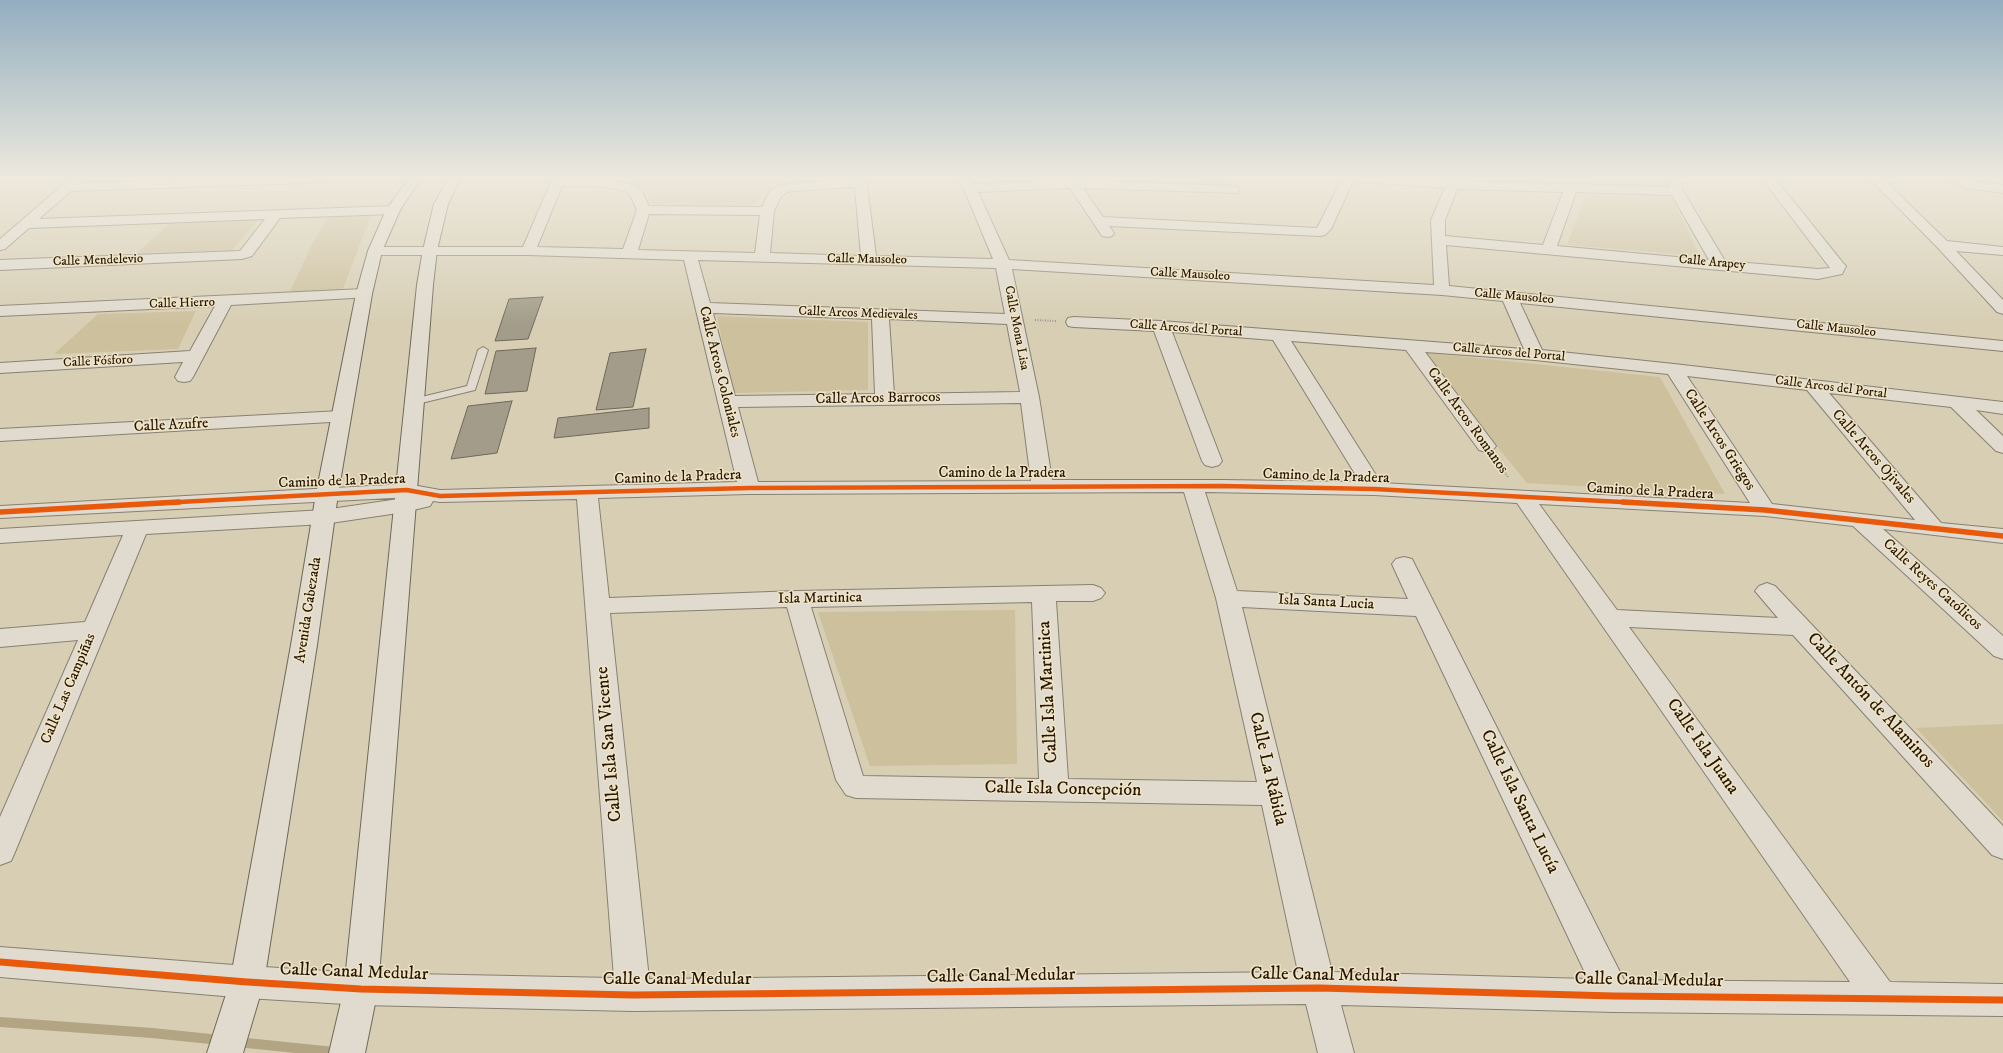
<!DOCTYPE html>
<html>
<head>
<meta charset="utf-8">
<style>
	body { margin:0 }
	canvas { display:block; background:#d7ceb4 }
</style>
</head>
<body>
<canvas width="2003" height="1053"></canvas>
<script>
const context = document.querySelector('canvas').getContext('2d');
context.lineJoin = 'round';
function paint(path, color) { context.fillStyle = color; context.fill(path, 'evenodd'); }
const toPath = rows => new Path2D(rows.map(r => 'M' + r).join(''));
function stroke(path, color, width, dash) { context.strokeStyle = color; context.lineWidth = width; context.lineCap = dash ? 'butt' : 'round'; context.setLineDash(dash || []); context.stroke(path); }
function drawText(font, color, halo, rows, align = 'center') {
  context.font = font + ' "IM FELL DW Pica",serif'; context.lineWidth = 3; context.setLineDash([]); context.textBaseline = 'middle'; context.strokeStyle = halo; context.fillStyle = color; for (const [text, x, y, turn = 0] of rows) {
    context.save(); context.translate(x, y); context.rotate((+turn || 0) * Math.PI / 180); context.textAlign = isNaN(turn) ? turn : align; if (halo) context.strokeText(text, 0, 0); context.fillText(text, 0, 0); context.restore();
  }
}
paint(toPath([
	[625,177,792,177,793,183,766,192,755,205,652,204,647,191,636,184,623,180],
	[1175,177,1225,177,1217,184,1180,183],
	[1587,192,1671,195,1700,256,1567,245],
	[371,215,342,291,289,294,312,244,329,216],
	[258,220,232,250,137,253,169,224],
	[196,311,178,349,54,354,98,314],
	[717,316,868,322,868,390,733,393],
	[1420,352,1660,377,1725,494,1527,483],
	[1015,610,1017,764,870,766,818,612],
	[2003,724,2003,821,1916,728]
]), '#cdc09d');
stroke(toPath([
	[0,1022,152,1033,220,1040],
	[237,1042,344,1053]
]), '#b3a584', 10);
const building = toPath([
	[543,297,528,339,495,341,509,299,543,297],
	[536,348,527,391,485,394,496,351,536,348],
	[646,349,633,407,596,410,610,353,646,349],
	[512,401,497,453,451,459,468,406,512,401],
	[649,408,649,428,554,438,558,418,649,408]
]);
paint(building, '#a39c8a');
stroke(building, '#706859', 1);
const lane = toPath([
	[483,347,488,350,475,390,413,405,409,404,408,402,409,400,467,386,478,350,483,347]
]);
const street = toPath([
	[72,177,84,177,80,183,254,177,322,177,320,180,306,183,71,191,39,219,393,206,398,207,400,210,398,213,393,214,280,218,252,256,242,259,0,270,0,260,240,251,265,219,29,228,5,249,0,250,0,239,72,177],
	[553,177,607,179,634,185,641,190,649,206,762,207,770,191,778,186,795,183,855,179,866,183,867,186,876,256,993,259,959,177,971,177,974,184,1065,180,1063,177,1075,177,1078,180,1232,186,1237,187,1239,190,1237,193,1083,188,1103,217,1317,228,1343,177,1386,177,1450,181,1456,177,1469,177,1466,181,1669,187,1670,181,1675,180,1681,184,1683,191,1725,261,1818,269,1830,268,1761,177,1774,177,1843,263,1846,266,1842,274,1818,279,1446,245,1449,286,2003,341,2003,351,1520,303,1542,350,1674,364,2003,402,2003,414,1976,410,2003,436,2003,453,1996,451,1951,407,1829,393,1941,523,2003,529,2003,543,1883,529,2003,636,2003,659,1994,656,1853,526,1765,516,1539,504,1617,610,1778,618,1755,591,1759,586,1767,583,1775,586,2003,826,2003,859,1992,855,1793,635,1629,627,1890,982,2003,984,2003,1016,1614,1012,1341,1005,1354,1053,1318,1053,1306,1004,633,1011,361,1005,247,998,0,977,0,947,247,966,361,973,614,978,577,499,440,502,433,501,430,506,405,512,324,524,146,534,15,852,11,861,0,865,0,817,78,640,0,647,0,629,85,622,123,535,0,543,0,529,324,510,412,497,0,518,0,506,407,484,440,490,737,482,684,260,528,255,375,255,370,254,368,251,370,248,375,247,523,247,553,177],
	[1353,181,1445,188,1431,220,1434,285,1009,260,978,192,1070,188,1102,236,1107,237,1112,236,1114,233,1109,226,1320,236,1325,235,1331,229,1353,181],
	[562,186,607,187,625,191,630,195,637,210,623,249,537,247,562,186],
	[853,187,855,188,861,256,770,253,774,211,781,196,787,192,795,191,853,187],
	[1457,189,1563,192,1543,245,1445,236,1445,220,1457,189],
	[1576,192,1672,195,1709,260,1557,246,1576,192],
	[649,214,760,215,755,253,638,250,649,214],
	[698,260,996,268,1005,314,710,303,698,260],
	[1012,269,1442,295,1503,301,1524,349,1161,321,1074,317,1068,318,1066,322,1068,326,1074,327,1154,331,1202,461,1205,465,1212,467,1219,465,1222,461,1172,332,1273,340,1360,482,1222,480,1052,480,1039,397,1012,269],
	[713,313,872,319,875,394,735,396,713,313],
	[889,319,1007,324,1020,392,894,394,889,319],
	[1291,341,1406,350,1479,450,1486,452,1493,450,1496,446,1425,352,1535,360,1668,374,1750,503,1381,483,1291,341],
	[1687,376,1807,390,1915,520,1772,504,1687,376],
	[1021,403,1031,481,758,482,738,407,1021,403],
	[1184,492,1216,598,1257,782,1068,779,1056,601,1093,601,1101,598,1105,593,1101,588,1093,585,797,591,609,598,598,498,749,494,1184,492],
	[1205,492,1374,495,1517,503,1850,982,1624,980,1412,559,1404,557,1396,559,1392,564,1408,599,1237,591,1205,492],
	[1032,602,1039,779,863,776,811,607,1032,602],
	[787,607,836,780,846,795,856,798,1262,805,1298,972,649,979,610,613,787,607],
	[1242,607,1416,616,1588,979,1332,972,1242,607],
	[1868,177,1881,177,1947,241,2003,247,2003,255,1956,251,2003,300,2003,314,1997,312,1938,248,1868,177],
	[1948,177,1964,177,1974,181,2003,185,2003,193,1966,188,1950,180,1948,177],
	[364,289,370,291,372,294,370,297,231,305,193,377,190,381,184,382,178,381,175,377,183,362,0,373,0,363,190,351,215,306,0,316,0,306,364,289],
	[341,411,348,413,351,417,348,421,0,441,0,429,341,411]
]);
const secondary = toPath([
	[410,177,422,177,400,210,382,251,372,294,338,494,317,645,264,982,243,1053,207,1053,230,982,291,645,316,494,356,294,368,251,386,210,410,177],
	[449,177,461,177,448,204,437,250,433,285,378,989,365,1053,329,1053,344,989,417,285,423,250,434,204,449,177]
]);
stroke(lane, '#888171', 2);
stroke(street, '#888171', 2);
stroke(secondary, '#706859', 2);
stroke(toPath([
	[1035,320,1056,321],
	[1497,462,1508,477]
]), '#9c978b', 2, [1, 1.5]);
paint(lane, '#e0dbce');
paint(street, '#e0dbce');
paint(secondary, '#e0dbce');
stroke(toPath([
	[160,503,407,490,440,496,749,488,1222,486,1374,489,1641,503]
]), '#e8590c', 4.5);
stroke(toPath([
	[1623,502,1765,510,2003,536],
	[0,512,179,502]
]), '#e8590c', 5.5);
stroke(toPath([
	[0,962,247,982,361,989,633,995,1319,988,1614,996,2003,1000]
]), '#e8590c', 7);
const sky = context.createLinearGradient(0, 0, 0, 324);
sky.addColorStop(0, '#93aec0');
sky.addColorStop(0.55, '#ede9dd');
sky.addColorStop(1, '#ede9dd00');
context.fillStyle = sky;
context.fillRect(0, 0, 2003, 324);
drawText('13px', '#251405', '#efe4c4', [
	["Calle Mausoleo",867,260,1],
	["Calle Mendelevio",98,261,-2],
	["Calle Arapey",1712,263,5],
	["Calle Mausoleo",1190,275,3],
	["Calle Mausoleo",1514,297,5],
	["Calle Hierro",182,304,-2],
	["Calle Arcos Medievales",858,314,2],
	["Calle Mona Lisa",1016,328,79],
	["Calle Arcos del Portal",1186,329,4],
	["Calle Mausoleo",1836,329,6],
	["Calle Arcos del Portal",1509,353,5],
	["Calle Fósforo",98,362,-3],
	["Calle Arcos del Portal",1831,388,7]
]);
drawText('15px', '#251405', '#efe4c4', [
	["Calle Arcos Coloniales",719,372,76],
	["Calle Arcos Barrocos",878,399,-1],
	["Calle Arcos Romanos",1467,421,54],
	["Calle Azufre",171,426,-3],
	["Calle Arcos Griegos",1719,440,57],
	["Calle Arcos Ojivales",1873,457,49],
	["Camino de la Pradera",1002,474],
	["Camino de la Pradera",1326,477,2],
	["Camino de la Pradera",678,478,-2],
	["Camino de la Pradera",342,482,-2],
	["Camino de la Pradera",1650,492,3],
	["Calle Reyes Católicos",1932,585,42],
	["Isla Martinica",820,599,-1],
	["Isla Santa Lucia",1326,603,3],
	["Avenida Cabezada",309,610,-81],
	["Calle Las Campiñas",69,689,-67]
]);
drawText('18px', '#251405', '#efe4c4', [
	["Calle Isla Martinica",1049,692,-93],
	["Calle Antón de Alaminos",1870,701,47],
	["Calle Isla San Vicente",610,744,-95],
	["Calle Isla Juana",1702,747,55],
	["Calle La Rábida",1267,769,77],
	["Calle Isla Concepción",1063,790,1],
	["Calle Isla Santa Lucía",1519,802,64],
	["Calle Canal Medular",354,973,2],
	["Calle Canal Medular",1325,976,1],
	["Calle Canal Medular",1001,977,-1],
	["Calle Canal Medular",677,980],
	["Calle Canal Medular",1649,981,1]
]);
</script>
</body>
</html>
